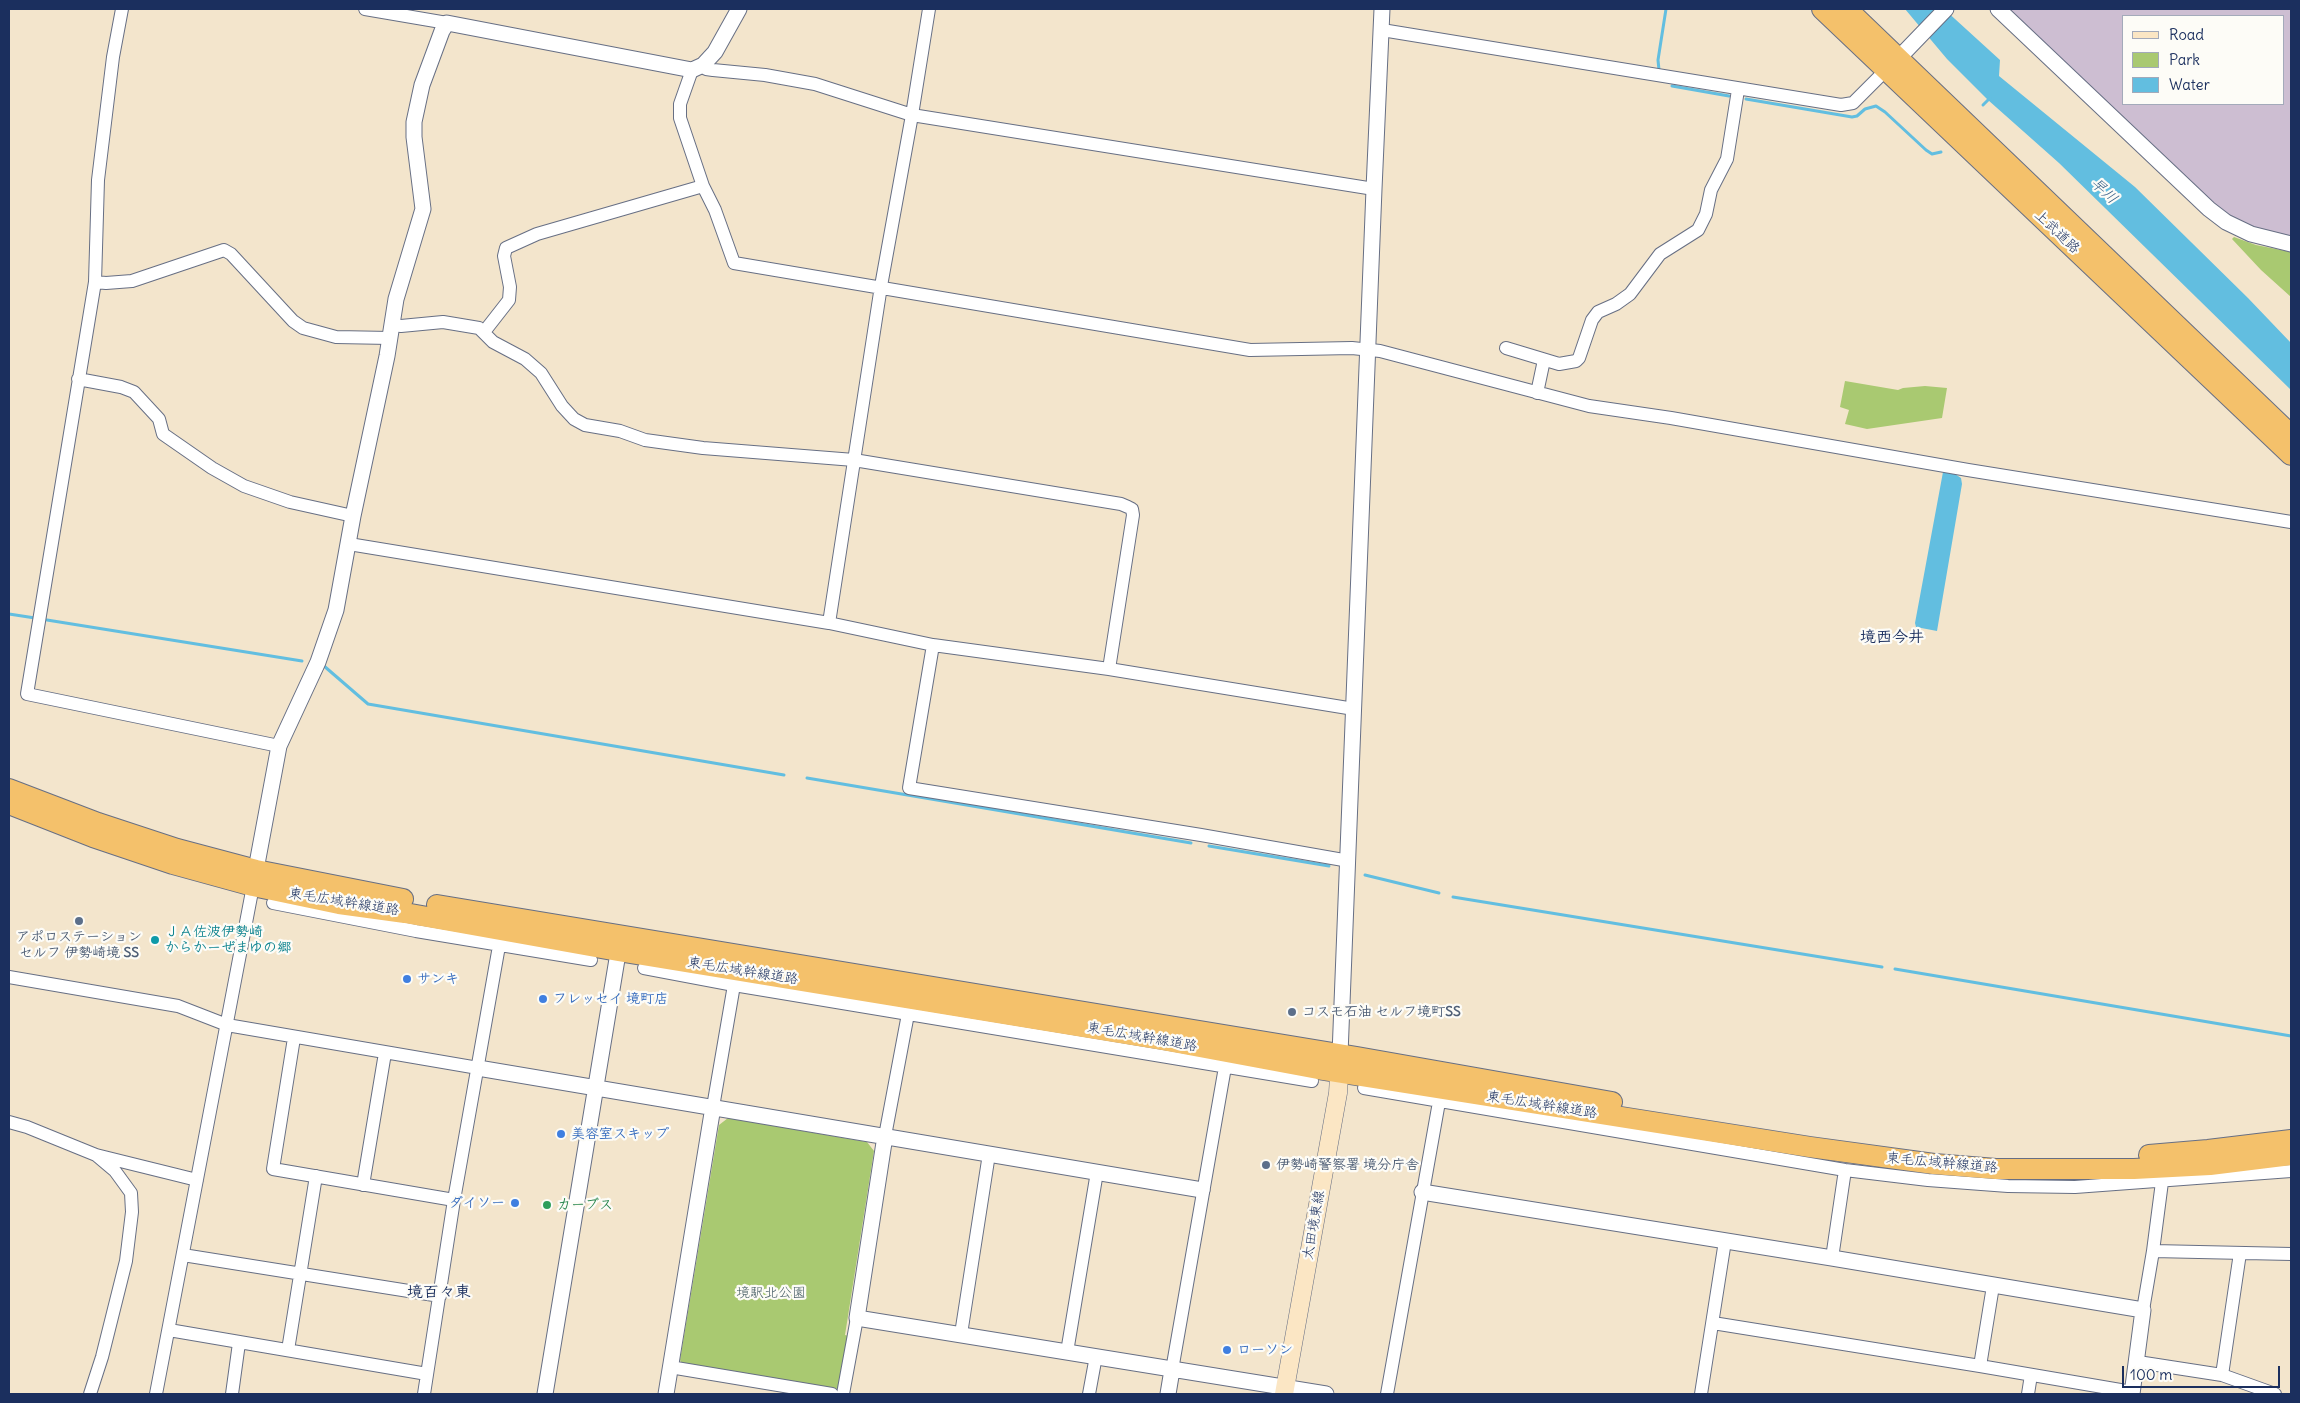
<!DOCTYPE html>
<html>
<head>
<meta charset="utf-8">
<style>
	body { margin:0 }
	#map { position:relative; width:2300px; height:1403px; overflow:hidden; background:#f3e5cc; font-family:Delius,sans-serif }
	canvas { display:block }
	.frame { position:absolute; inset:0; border:10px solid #1b2f5e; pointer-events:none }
	.legend { position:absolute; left:2122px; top:15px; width:162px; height:90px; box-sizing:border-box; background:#fdfcf7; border:1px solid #a3aaba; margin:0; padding:6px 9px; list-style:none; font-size:15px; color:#1b2f5e }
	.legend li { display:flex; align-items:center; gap:10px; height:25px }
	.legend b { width:25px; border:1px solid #a3aaba }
	.scale { position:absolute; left:2122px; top:1366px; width:158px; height:22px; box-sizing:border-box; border:2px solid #1b2f5e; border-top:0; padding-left:6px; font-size:15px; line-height:18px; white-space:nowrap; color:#1b2f5e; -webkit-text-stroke:4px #fdfcf7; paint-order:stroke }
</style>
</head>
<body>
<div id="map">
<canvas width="2300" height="1403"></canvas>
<div class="frame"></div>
<ul class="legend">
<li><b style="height:6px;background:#fbe6c4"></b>Road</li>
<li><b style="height:14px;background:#a9c971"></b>Park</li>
<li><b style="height:14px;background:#62bee0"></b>Water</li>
</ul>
<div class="scale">100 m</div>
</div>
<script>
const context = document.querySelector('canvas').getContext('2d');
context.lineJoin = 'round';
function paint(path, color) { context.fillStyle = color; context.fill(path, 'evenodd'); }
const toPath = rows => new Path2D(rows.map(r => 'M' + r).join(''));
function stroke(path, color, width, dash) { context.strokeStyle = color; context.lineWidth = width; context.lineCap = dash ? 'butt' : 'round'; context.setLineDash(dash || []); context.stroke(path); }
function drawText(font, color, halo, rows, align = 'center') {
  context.font = font + ' Delius,"Klee One",sans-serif'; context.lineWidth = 4.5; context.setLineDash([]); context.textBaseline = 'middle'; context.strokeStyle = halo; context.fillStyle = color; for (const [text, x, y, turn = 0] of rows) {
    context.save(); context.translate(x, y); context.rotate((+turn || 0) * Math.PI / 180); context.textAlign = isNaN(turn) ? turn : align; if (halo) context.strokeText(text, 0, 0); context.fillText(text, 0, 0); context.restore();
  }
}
paint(toPath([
	[2007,9,2291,9,2291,236,2262,230,2242,224,2218,208],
	[2124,16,2284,16,2284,104,2124,104]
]), '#cdbed2');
paint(toPath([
	[2234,237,2256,245,2291,252,2291,297,2261,270,2232,239],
	[1845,381,1898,390,1903,388,1925,386,1947,388,1942,418,1867,429,1845,424,1849,410,1840,407],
	[728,1118,867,1142,874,1151,845,1335,849,1336,841,1386,837,1389,682,1364,680,1360,719,1125]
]), '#a9c971');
paint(toPath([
	[1905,9,1944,9,2000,60,1999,76,2135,187,2248,298,2291,343,2291,390,2059,163,1988,100,1947,59],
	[1943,472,1955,474,1961,478,1962,484,1937,631,1916,627,1915,623]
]), '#62bee0');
stroke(toPath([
	[1659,70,1658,60,1666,9],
	[1672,86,1729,96],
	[1746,99,1852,117,1857,116,1865,109,1876,106,1885,112,1926,150,1932,154,1941,152],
	[1983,105,1990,98],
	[9,614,35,618],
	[47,620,302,661],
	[324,666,368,704,784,775],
	[807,778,1191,843],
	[1209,846,1329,866],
	[1365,875,1439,893],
	[1453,897,1882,967],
	[1895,969,2291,1036]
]), '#62bee0', 3);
const minor = toPath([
	[122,9,113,57,98,180,95,282,27,694,279,746],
	[365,9,447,23],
	[1382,30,1841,105,1853,103,1886,70],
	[703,65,706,69,713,70,765,75,815,84,912,115,1374,189],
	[692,70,680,104,680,118,703,186,715,210,734,263,1250,350,1352,348,1380,351,1589,406,1671,418,1968,470,2291,522],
	[95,282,106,283,132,281,224,250,231,254,293,321,303,328,336,337,390,338],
	[392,325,401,326,443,322,479,328,493,342,525,359,541,373,562,406,574,419,585,425,620,431,645,440,703,448,854,460,1121,504,1128,507,1132,509,1133,515,1109,669],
	[484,332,509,300,510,287,504,256,506,248,537,234,703,186],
	[1506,348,1559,364,1576,361,1579,358,1592,320,1598,312,1616,304,1630,294,1660,254,1698,230,1706,214,1711,190,1727,159,1738,90],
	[78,379,121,387,134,392,159,419,163,434,212,468,244,486,290,502,353,516],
	[1537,393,1544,360],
	[349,544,829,623,933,645,1109,669,1354,709],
	[829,623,881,286,912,115,929,9],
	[933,645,909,788,1201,835,1349,861],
	[273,903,416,931,591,960],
	[644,968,734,985,1312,1081],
	[9,977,178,1006,227,1025,478,1068],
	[294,1038,273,1169,454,1200],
	[1364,1088,1845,1170,1928,1180,2008,1186,2075,1187,2291,1171],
	[713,1107,734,985],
	[9,1122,27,1127,96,1155,197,1180],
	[885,1136,908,1014],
	[363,1185,385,1053],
	[2153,1251,2291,1254],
	[183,1255,440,1296],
	[1832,1258,1845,1170],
	[2143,1310,2153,1251,2162,1182],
	[1713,1323,1980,1366,2132,1392],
	[169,1330,427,1374],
	[961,1334,989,1154],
	[288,1350,316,1176],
	[1067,1352,1097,1172],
	[2138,1362,2222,1375,2275,1394],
	[1980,1366,1993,1286],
	[670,1367,832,1394],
	[1172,1370,1225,1067],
	[2222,1375,2240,1253],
	[90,1394,102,1357,126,1261,132,1212,131,1193,115,1171,96,1155],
	[156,1394,253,886],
	[232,1394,239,1343],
	[424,1394,454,1200,499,946],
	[843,1394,857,1318],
	[1089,1394,1096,1356],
	[1387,1394,1439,1102],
	[1701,1394,1725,1241],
	[2028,1394,2031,1375]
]);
const tertiary = toPath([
	[1998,9,2209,209,2226,222,2251,234,2291,244],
	[1891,66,1946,9],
	[254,880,279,746,318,662,336,610,353,516,387,356,396,299,423,209,414,137,414,122,422,85,442,31,447,23,692,70,703,65,715,52,739,9],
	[1340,1054,1374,189,1382,9],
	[478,1068,1202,1190],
	[885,1136,857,1318,1326,1394],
	[1422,1192,1832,1258,2143,1310,2132,1394],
	[545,1394,620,941],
	[666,1394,713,1107],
	[1168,1394,1172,1370]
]);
const secondary = toPath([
	[1284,1394,1338,1093,1340,1060]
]);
const trunk = toPath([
	[1822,9,2291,455],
	[1847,9,2291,435],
	[9,789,98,823,177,849,256,870,403,899],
	[9,804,93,837,173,864,253,886,339,904,405,913,618,951,1162,1040,1318,1069,1810,1147,1934,1164,1996,1169,2134,1169,2210,1165,2291,1155],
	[437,905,1357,1057,1612,1102],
	[2149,1155,2208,1150,2291,1140]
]);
stroke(minor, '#676f84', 14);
stroke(tertiary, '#676f84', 17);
stroke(secondary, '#676f84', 19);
stroke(trunk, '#676f84', 22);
stroke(minor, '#fff', 12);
stroke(tertiary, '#fff', 15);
stroke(secondary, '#fbe6c4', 18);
stroke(trunk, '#f4c16b', 20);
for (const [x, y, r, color] of [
	[79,921,5,"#5c6f8a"],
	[155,940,5,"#0f9aa8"],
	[407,979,5,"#3f7fe0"],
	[543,999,5,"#3f7fe0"],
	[1292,1012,5,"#5c6f8a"],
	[561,1134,5,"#3f7fe0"],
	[1266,1165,5,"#5c6f8a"],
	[515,1203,5,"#3f7fe0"],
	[547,1205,5,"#2e9e5b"],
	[1227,1350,5,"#3f7fe0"]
]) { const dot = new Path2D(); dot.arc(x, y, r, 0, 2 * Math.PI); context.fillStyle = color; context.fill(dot); stroke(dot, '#fdfcf7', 2); }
drawText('14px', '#1b2f5e', '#fdfcf7', [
	["上武道路",2057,232,43],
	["東毛広域幹線道路",344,902,9],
	["東毛広域幹線道路",743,971,9],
	["東毛広域幹線道路",1142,1037,10],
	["東毛広域幹線道路",1542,1105,9],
	["東毛広域幹線道路",1942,1163,5],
	["太田境東線",1314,1225,-80]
]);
drawText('bold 14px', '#0d838f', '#fdfcf7', [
	["ＪＡ佐波伊勢崎",165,932],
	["からかーぜまゆの郷",165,948]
], 'left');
drawText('bold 14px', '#4e5e75', '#fdfcf7', [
	["アポロステーション",79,937,"center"],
	["セルフ 伊勢崎境 SS",79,953,"center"],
	["コスモ石油 セルフ境町SS",1302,1012],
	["伊勢崎警察署 境分庁舎",1276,1165]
], 'left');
drawText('bold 14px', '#366cbe', '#fdfcf7', [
	["サンキ",417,979],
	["フレッセイ 境町店",553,999],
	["美容室スキップ",571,1134],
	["ダイソー",505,1203,"right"],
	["ローソン",1237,1350]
], 'left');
drawText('bold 14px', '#27864d', '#fdfcf7', [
	["カーブス",557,1205]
], 'left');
drawText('14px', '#465d64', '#fdfcf7', [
	["境駅北公園",771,1293]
]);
drawText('italic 15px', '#305a85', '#fdfcf7', [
	["早川",2104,191,43]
]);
drawText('bold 16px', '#1b2f5e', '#fdfcf7', [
	["境西今井",1892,637],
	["境百々東",439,1292]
]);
</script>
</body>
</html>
